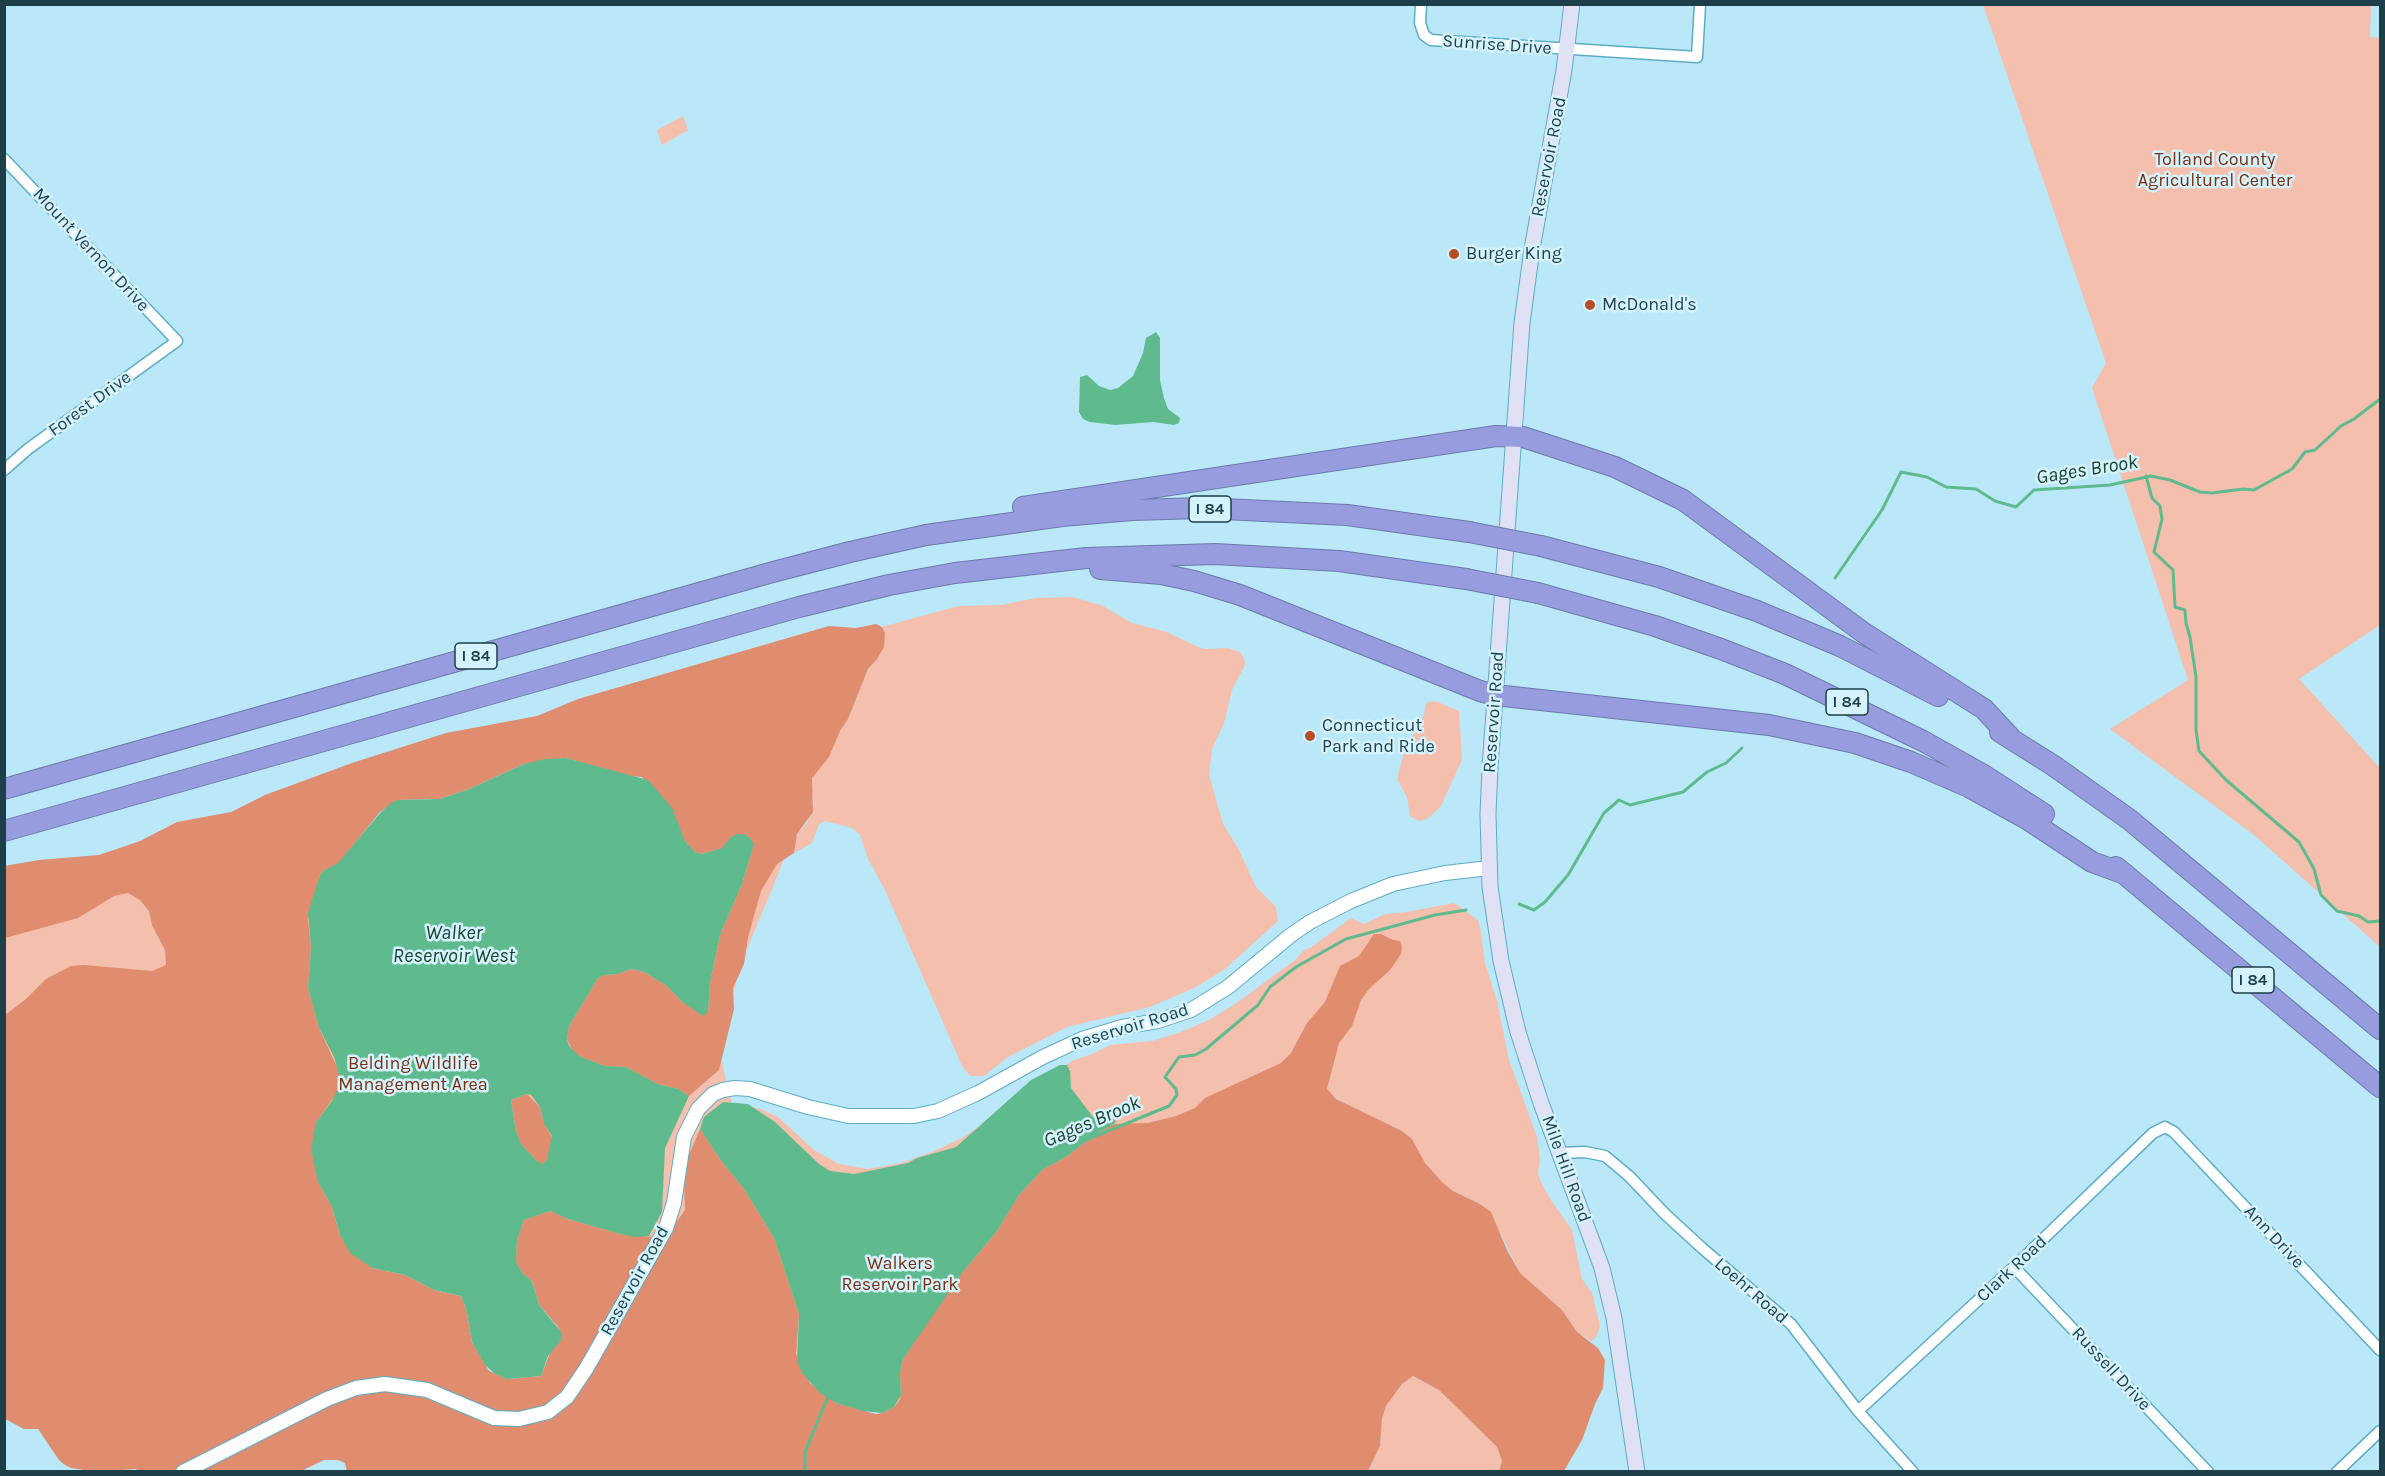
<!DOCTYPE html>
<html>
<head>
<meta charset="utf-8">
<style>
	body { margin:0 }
	#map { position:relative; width:2385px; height:1476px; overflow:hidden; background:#bae8f8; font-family:Karla,sans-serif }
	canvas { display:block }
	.frame { position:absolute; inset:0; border:6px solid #1d3f4a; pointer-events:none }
</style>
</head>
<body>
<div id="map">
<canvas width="2385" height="1476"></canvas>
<div class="frame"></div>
</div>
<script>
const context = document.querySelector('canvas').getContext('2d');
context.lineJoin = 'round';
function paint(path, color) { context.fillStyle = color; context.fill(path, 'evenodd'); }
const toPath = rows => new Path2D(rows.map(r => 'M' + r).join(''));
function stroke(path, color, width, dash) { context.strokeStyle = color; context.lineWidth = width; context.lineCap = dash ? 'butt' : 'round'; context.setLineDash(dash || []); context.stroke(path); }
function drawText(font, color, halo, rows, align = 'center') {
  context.font = font + ' Karla,sans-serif'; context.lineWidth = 5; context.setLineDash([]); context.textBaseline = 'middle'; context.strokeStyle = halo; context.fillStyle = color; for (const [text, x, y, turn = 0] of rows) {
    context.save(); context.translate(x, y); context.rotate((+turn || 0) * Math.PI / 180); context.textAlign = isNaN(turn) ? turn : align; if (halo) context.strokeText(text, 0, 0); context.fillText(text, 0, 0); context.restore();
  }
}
paint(toPath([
	[1983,5,2371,5,2370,37,2380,38,2380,625,2299,679,2380,768,2380,947,2254,835,2110,729,2188,680,2092,388,2106,363],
	[683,116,688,130,662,145,657,130],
	[1072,597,1101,605,1132,623,1167,632,1198,647,1205,649,1227,648,1240,652,1244,658,1245,665,1232,690,1224,723,1212,749,1209,775,1223,824,1238,848,1256,887,1276,907,1278,921,1225,969,1196,987,1150,1007,1067,1027,1008,1057,984,1076,970,1076,962,1066,885,890,868,859,860,835,852,828,825,821,819,824,812,843,794,853,797,834,807,823,814,805,811,785,779,872,740,966,719,1050,732,1104,761,1109,778,1117,814,1150,839,1164,868,1169,901,1163,932,1152,962,1138,1072,1061,1092,1054,1110,1045,1152,1041,1181,1032,1209,1020,1235,1004,1295,960,1304,950,1310,948,1351,918,1364,924,1385,914,1407,912,1454,903,1478,920,1480,927,1485,963,1497,1001,1509,1060,1537,1137,1540,1159,1538,1173,1540,1180,1550,1199,1572,1230,1582,1279,1592,1293,1600,1326,1596,1337,1591,1341,1577,1332,1562,1310,1520,1273,1502,1236,1480,1204,1453,1191,1443,1183,1425,1163,1412,1139,1402,1131,1353,1108,1331,1095,1327,1089,1335,1055,1339,1043,1350,1028,904,1412,5,1098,5,889,829,757,840,731,848,719,868,669,877,659,885,633,882,627,958,606,1001,605,1036,598],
	[1435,701,1459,711,1462,760,1441,806,1429,818,1419,821,1410,816,1407,797,1398,781,1398,774,1405,750,1424,715,1426,704,1428,702],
	[1413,1376,1439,1390,1497,1447,1502,1461,1499,1471,1368,1472,1380,1446,1382,1419,1386,1406,1402,1384]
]), '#f4bfac');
paint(toPath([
	[876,624,882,627,885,633,884,647,877,659,868,669,848,719,840,731,829,757,812,778,813,812,797,834,794,853,777,864,761,891,748,937,744,964,733,988,734,1009,719,1070,689,1096,678,1089,658,1084,626,1067,605,1066,579,1056,573,1052,567,1039,569,1026,598,978,605,975,618,974,631,969,644,972,667,986,681,1001,708,1012,710,983,720,935,742,884,752,851,731,837,723,848,702,854,695,852,685,841,679,828,642,777,628,776,566,758,524,764,467,790,439,799,398,800,380,812,337,865,324,870,320,875,308,920,311,947,308,988,319,1028,341,1076,340,1089,316,1122,318,1182,332,1207,340,1235,372,1268,405,1275,434,1290,461,1296,466,1308,472,1342,489,1371,507,1379,541,1376,551,1350,561,1340,558,1327,539,1305,533,1284,529,1278,523,1274,516,1262,517,1240,524,1220,550,1211,568,1219,620,1234,665,1238,685,1210,684,1182,687,1160,700,1129,722,1162,744,1189,774,1238,799,1314,796,1354,810,1383,836,1403,876,1414,882,1413,894,1407,899,1401,901,1395,900,1373,903,1359,921,1329,962,1273,997,1231,1019,1195,1042,1170,1066,1157,1093,1136,1114,1124,1148,1123,1176,1116,1195,1108,1205,1098,1281,1063,1291,1053,1307,1023,1325,1002,1340,966,1359,956,1374,934,1381,934,1393,940,1400,941,1402,947,1401,954,1390,970,1369,989,1361,1000,1352,1026,1339,1043,1327,1089,1336,1099,1402,1131,1412,1139,1425,1163,1443,1183,1453,1191,1480,1204,1491,1212,1507,1250,1520,1273,1562,1310,1577,1332,1598,1348,1605,1360,1603,1388,1595,1404,1582,1440,1564,1471,1499,1471,1502,1461,1497,1447,1439,1390,1413,1376,1402,1384,1386,1406,1382,1419,1380,1446,1368,1471,347,1472,345,1463,338,1460,324,1460,299,1472,142,1472,135,1469,97,1472,71,1468,65,1465,59,1460,38,1429,24,1429,5,1419,5,1015,26,999,46,979,71,966,84,965,152,971,166,965,165,950,152,925,149,911,140,900,128,893,114,896,78,918,5,938,4,866,39,860,99,855,140,841,177,822,231,812,265,795,352,763,446,733,537,716,578,699,829,626,856,628],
	[527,1094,540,1107,544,1124,553,1139,547,1159,543,1164,537,1161,521,1144,516,1131,511,1100]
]), '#e08c6e');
paint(toPath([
	[1156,332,1160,338,1160,380,1164,398,1168,409,1180,418,1179,423,1174,425,1153,422,1115,425,1090,422,1083,419,1079,412,1080,377,1087,375,1099,386,1110,390,1118,388,1133,376,1143,353,1146,338],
	[566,758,648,780,672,808,685,841,695,852,702,854,722,848,731,837,737,834,744,834,750,838,754,844,742,884,720,935,710,983,708,1012,703,1016,681,1001,667,986,644,972,631,969,618,974,605,975,598,978,569,1026,567,1039,569,1046,579,1056,605,1066,626,1067,658,1084,678,1089,689,1096,665,1148,662,1212,649,1236,635,1237,620,1234,568,1219,550,1211,524,1220,517,1240,516,1262,523,1274,529,1278,533,1284,539,1305,562,1333,561,1340,548,1356,541,1376,507,1379,495,1374,485,1365,472,1342,466,1308,461,1296,434,1290,405,1275,372,1268,350,1253,340,1235,332,1207,318,1182,311,1149,316,1122,332,1101,341,1082,334,1057,319,1028,308,988,311,947,308,913,320,875,324,870,337,864,381,812,391,803,398,800,439,799,467,790,524,764,545,759],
	[527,1094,531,1095,540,1107,544,1124,552,1136,547,1159,543,1164,537,1161,521,1144,516,1131,511,1100],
	[1060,1065,1067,1065,1070,1071,1071,1088,1093,1117,1099,1121,1113,1118,1116,1121,1114,1124,1093,1136,1066,1157,1042,1170,1019,1195,997,1231,962,1273,903,1359,900,1373,901,1395,894,1407,882,1413,863,1411,836,1403,820,1393,802,1373,797,1361,799,1314,774,1238,744,1189,722,1162,700,1129,704,1117,723,1102,748,1104,775,1122,819,1164,830,1171,854,1174,908,1163,917,1158,956,1147,1031,1080]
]), '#5fbb8e');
stroke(toPath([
	[2146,476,2152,498,2160,506,2162,519,2154,552,2173,570,2175,607,2185,610,2186,623,2190,637,2196,677,2196,730,2199,751,2226,780,2299,842,2314,869,2321,895,2337,911,2359,916,2368,922,2380,921],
	[1835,578,1882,510,1901,472,1927,477,1946,487,1976,489,1995,501,2016,507,2034,490,2110,485,2151,476,2170,480,2200,492,2212,493,2243,489,2254,490,2292,469,2305,452,2315,450,2341,426,2354,419,2380,399],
	[1519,904,1534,910,1545,902,1568,875,1604,813,1619,800,1630,805,1683,792,1707,772,1726,763,1742,748],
	[1086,1140,1169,1106,1177,1095,1176,1089,1165,1077,1179,1057,1195,1055,1206,1049,1258,1005,1270,987,1296,967,1346,939,1435,915,1466,910],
	[805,1472,805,1452,829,1394]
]), '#5fbb8e', 3);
const minor = toPath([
	[1421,4,1420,23,1424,35,1431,40,1697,57,1700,4],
	[4,159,177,341,28,449,4,470],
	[1561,1153,1585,1152,1605,1156,1629,1176,1665,1214,1702,1248,1791,1324,1858,1411,1913,1472],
	[2014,1267,2208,1472],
	[1858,1411,2014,1267,2153,1133,2165,1127,2174,1132,2380,1350],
	[2337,1472,2380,1431]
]);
const tertiary = toPath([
	[183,1472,327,1399,356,1388,385,1384,427,1390,494,1418,519,1419,548,1412,567,1397,586,1369,666,1228,674,1203,684,1137,698,1109,713,1094,723,1090,735,1088,750,1089,808,1107,848,1116,914,1116,938,1111,978,1093,1043,1057,1082,1039,1122,1027,1158,1021,1191,1010,1228,987,1291,935,1310,922,1351,901,1393,884,1445,873,1490,868]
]);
const secondary = toPath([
	[1572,4,1564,70,1532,249,1522,323,1490,767,1488,814,1490,887,1501,961,1518,1032,1541,1103,1602,1268,1614,1318,1637,1472]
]);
const motorway = toPath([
	[1023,507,1496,436,1523,437,1615,467,1683,500,1864,633,1984,709,2011,738],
	[1541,546,1659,577,1757,611,1840,646,1938,696],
	[1100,569,1161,574,1194,581,1240,595,1480,691,1495,695,1769,725,1855,743,1911,762,1969,787,2027,819,2092,862,2125,874],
	[1538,593,1655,626,1721,649,1785,674,1923,741,1982,774,2044,814],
	[2000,732,2054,766,2130,820,2380,1029],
	[4,789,773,572,850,552,926,535,1062,516,1132,510,1203,508,1347,515,1469,532],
	[4,831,799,607,889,585,955,573,1086,558,1215,554,1339,561,1466,579],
	[2116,867,2380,1087]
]);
stroke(minor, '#5badc6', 13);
stroke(tertiary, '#5badc6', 16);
stroke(secondary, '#5badc6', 17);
stroke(motorway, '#6c7bab', 22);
stroke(minor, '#fff', 10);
stroke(tertiary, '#fff', 14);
stroke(secondary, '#e0e1f5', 15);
stroke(motorway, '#979cdf', 20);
const motorwayBridge = toPath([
	[1469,532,1541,546],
	[1466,579,1538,593]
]);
stroke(motorwayBridge, '#6c7bab', 22, []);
stroke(motorwayBridge, '#979cdf', 20);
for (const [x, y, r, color] of [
	[1454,254,6,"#b54e26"],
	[1590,305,6,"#b54e26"],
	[1310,736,6,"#b54e26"]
]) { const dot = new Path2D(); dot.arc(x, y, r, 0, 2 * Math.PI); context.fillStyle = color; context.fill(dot); stroke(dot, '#d4f3fd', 2); }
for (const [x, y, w] of [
	[1210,509,42],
	[476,656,42],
	[1847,702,42],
	[2253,980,42]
]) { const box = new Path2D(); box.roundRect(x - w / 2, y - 13, w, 26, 4.5); context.fillStyle = '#d4f3fd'; context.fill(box); stroke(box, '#1d3f4a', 1.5); }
drawText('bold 16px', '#1d3f4a', null, [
	["I 84",1210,509],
	["I 84",476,656],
	["I 84",1847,702],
	["I 84",2253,980]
]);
drawText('18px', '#1d3f4a', '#d4f3fd', [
	["Sunrise Drive",1497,45,4],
	["Reservoir Road",1549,157,-79],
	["Mount Vernon Drive",91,250,47],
	["Forest Drive",90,404,-36],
	["Reservoir Road",1494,712,-86],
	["Reservoir Road",1130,1027,-17],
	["Mile Hill Road",1566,1169,70],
	["Ann Drive",2274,1237,47],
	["Clark Road",2012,1269,-43],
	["Reservoir Road",635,1281,-61],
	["Loehr Road",1751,1291,41],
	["Russell Drive",2111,1369,47]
]);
drawText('18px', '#7a2e0f', '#d4f3fd', [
	["Tolland County",2215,160],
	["Agricultural Center",2215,181],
	["Belding Wildlife",413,1064],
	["Management Area",413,1085],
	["Walkers",900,1264],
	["Reservoir Park",900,1285]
]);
drawText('18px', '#1d3f4a', '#d4f3fd', [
	["Burger King",1466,254],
	["McDonald's",1602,305],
	["Connecticut",1322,726],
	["Park and Ride",1322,747]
], 'left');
drawText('italic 20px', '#1b4330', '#d4f3fd', [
	["Gages Brook",2087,470,-9],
	["Walker",454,933],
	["Reservoir West",454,956],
	["Gages Brook",1092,1122,-23]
]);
</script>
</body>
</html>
